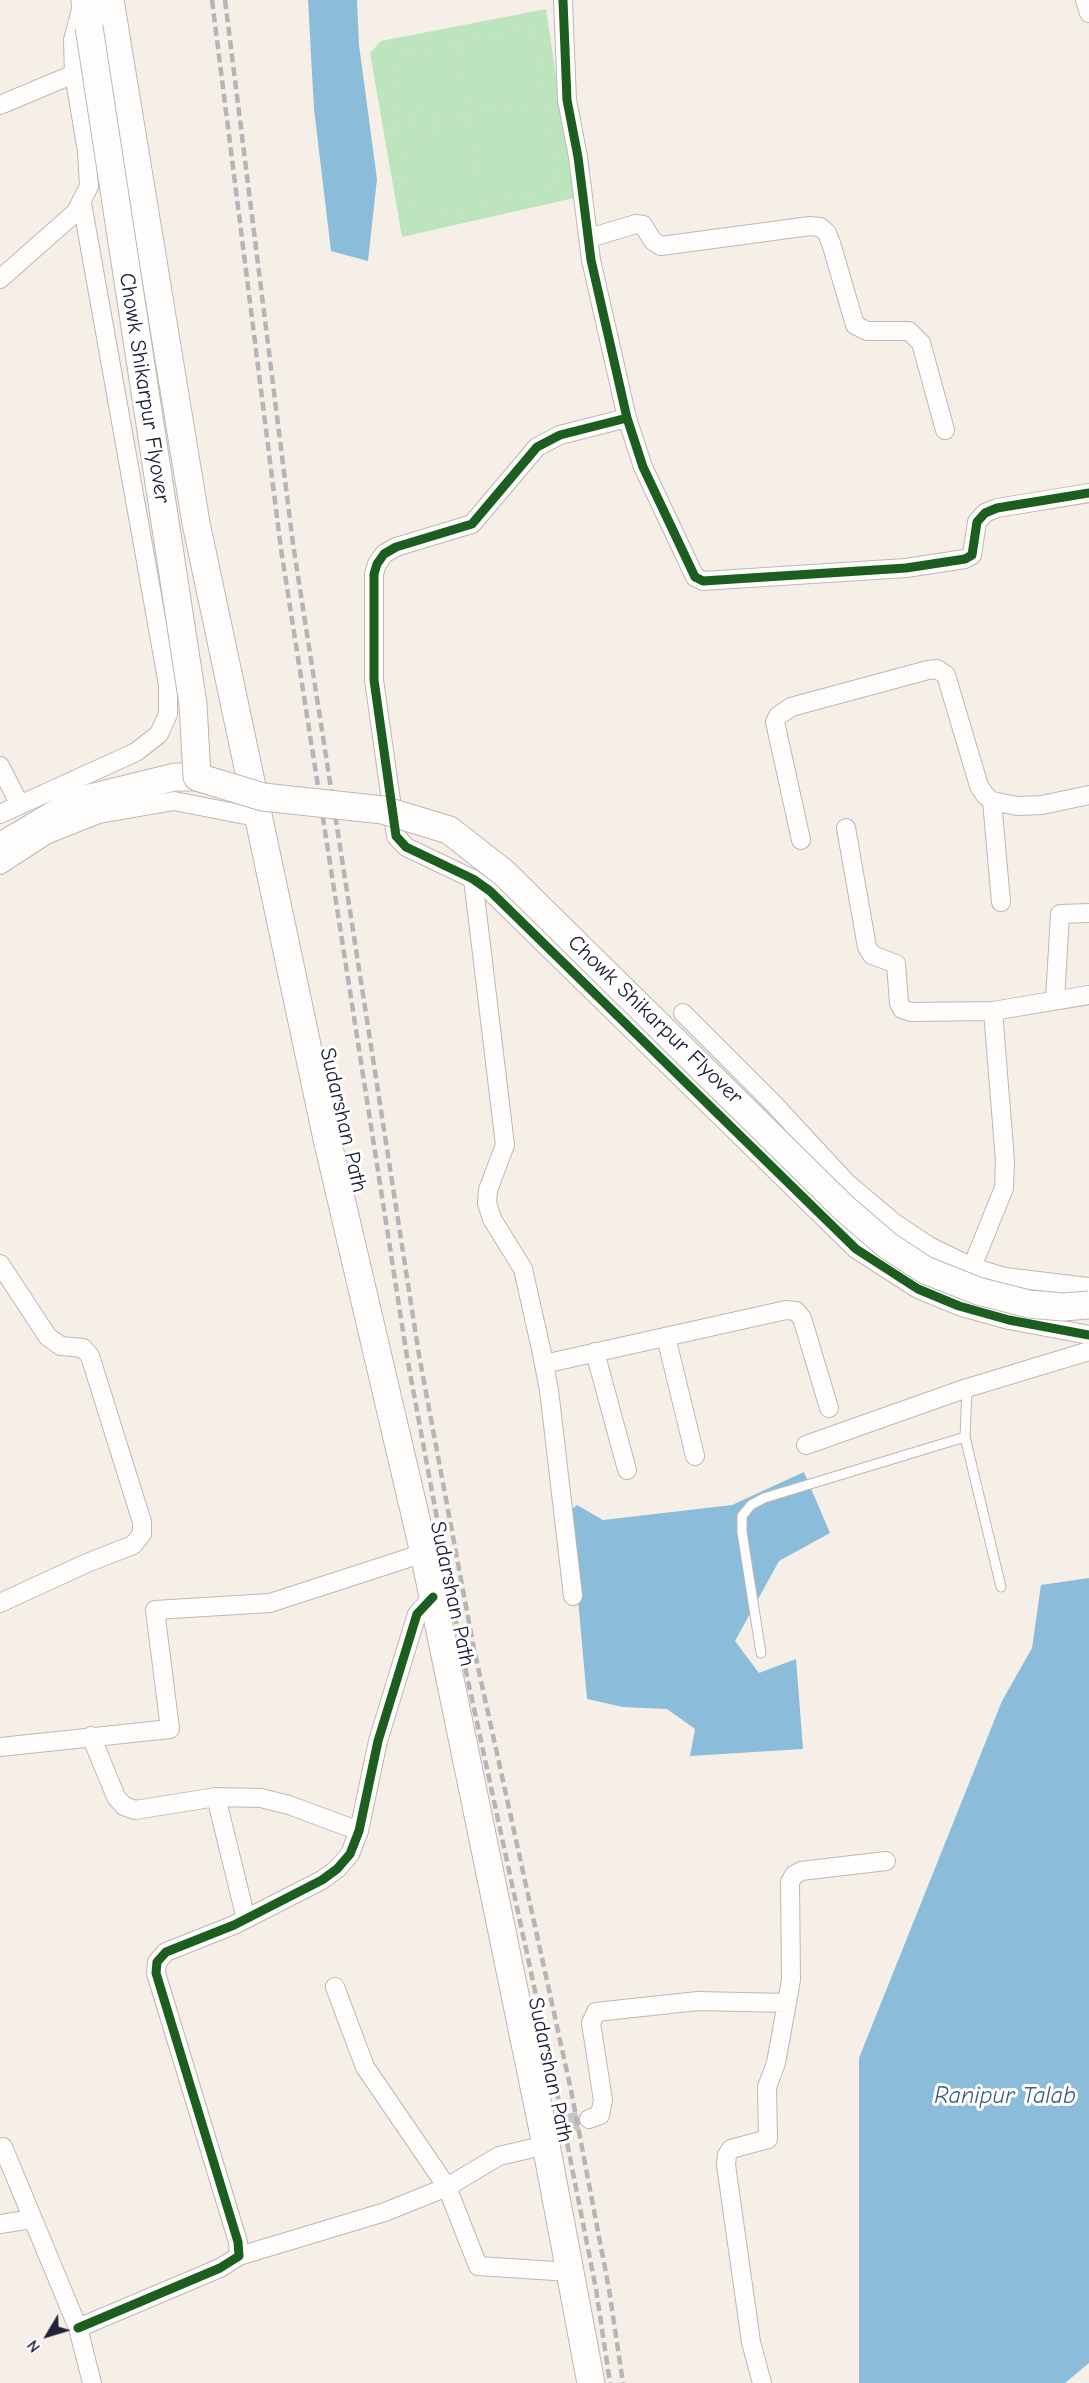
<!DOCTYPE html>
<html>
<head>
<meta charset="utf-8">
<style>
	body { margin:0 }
	#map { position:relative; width:1089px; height:2383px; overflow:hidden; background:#f5efe8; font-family:"Comic Neue",sans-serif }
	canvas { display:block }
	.north { position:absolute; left:18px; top:2305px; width:60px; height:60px; -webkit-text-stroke:4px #fff; paint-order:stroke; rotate:232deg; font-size:16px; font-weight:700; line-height:24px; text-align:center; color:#22223b }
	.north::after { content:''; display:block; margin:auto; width:21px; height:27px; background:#22223b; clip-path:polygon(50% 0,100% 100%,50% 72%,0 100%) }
</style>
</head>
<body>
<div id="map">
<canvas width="1089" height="2383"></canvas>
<div class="north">N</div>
</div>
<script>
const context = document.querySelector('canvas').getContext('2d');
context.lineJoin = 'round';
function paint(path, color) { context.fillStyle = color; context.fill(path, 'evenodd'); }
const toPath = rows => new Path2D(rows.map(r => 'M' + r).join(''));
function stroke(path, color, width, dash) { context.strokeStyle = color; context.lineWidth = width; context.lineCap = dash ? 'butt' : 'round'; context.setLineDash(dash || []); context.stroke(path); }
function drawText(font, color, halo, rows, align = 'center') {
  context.font = font + ' "Comic Neue",sans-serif'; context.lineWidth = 6; context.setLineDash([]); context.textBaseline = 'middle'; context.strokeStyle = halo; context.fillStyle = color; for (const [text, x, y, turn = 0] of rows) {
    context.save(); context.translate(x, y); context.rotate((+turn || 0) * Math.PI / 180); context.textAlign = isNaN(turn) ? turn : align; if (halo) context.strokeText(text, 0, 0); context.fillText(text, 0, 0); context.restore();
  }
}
paint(toPath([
	[546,9,574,198,402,237,370,53,381,41]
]), '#bce5bd');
paint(toPath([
	[308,0,357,0,359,45,377,179,368,261,331,251,314,109],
	[804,1472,830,1533,779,1561,735,1641,759,1673,796,1659,803,1749,690,1756,695,1729,667,1709,623,1707,587,1699,570,1511,577,1505,603,1520,732,1505],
	[1089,1578,1089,2363,1065,2383,859,2383,859,2058,1002,1701,1032,1648,1041,1585]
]), '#8bbddb');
stroke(toPath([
	[561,2124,589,2119]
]), '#cbc6c5', 18, [18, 9]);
const lane = toPath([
	[967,1388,965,1437,1001,1587],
	[761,1653,742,1532,742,1516,751,1505,764,1498,965,1437]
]);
const street = toPath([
	[563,0,567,100,578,157,591,260,627,418,643,467,695,577,703,581,906,568,965,559,972,555,977,522,985,513,997,508,1089,493],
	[1085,0,1089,13],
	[0,105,74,74],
	[589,238,636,224,643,225,653,241,661,246,810,226,820,227,827,233,831,243,855,325,867,331,909,331,921,343,945,430],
	[0,279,76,212,89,186,87,151,74,74,73,40,82,6],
	[627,418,560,435,537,447,472,524,396,547,384,554,377,564,374,574,374,680,396,836,406,847,473,879,490,891,856,1249,918,1289,959,1306,1009,1320,1089,1335],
	[0,766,20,805],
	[992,801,1001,902],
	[0,814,136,752,159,734,168,714,168,685,82,203],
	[846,828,867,947,872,955,896,964,899,1003,902,1009,911,1012,993,1011,1089,995],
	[801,840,775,722,778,716,791,707,928,670,937,669,946,675,979,786,985,795,992,801,1017,806,1042,805,1089,795],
	[0,865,46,835,99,814,174,801,256,817],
	[473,879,505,1145,488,1190,487,1203,492,1219,523,1269,541,1349,549,1390,573,1596],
	[1055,1000,1060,914,1089,913],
	[683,1013,772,1102,848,1184,893,1222,929,1246,972,1267,1005,1277,1089,1287],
	[0,1264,48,1337,61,1346,83,1348,90,1356,142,1522,142,1534,133,1545,87,1563,0,1603],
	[972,1267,1004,1188,1005,1161,993,1011],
	[666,1337,695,1456],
	[595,1352,627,1470],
	[544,1364,786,1310,796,1311,802,1318,829,1408],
	[806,1445,967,1388,1089,1351],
	[91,1736,116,1797,124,1806,135,1810,216,1797,261,1798,289,1805,359,1831],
	[0,1747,170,1729,155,1610,270,1603,424,1553],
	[216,1797,246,1919],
	[335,1987,365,2067,447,2187,478,2266,570,2272],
	[589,2119,600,2115,603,2100,591,2023,596,2012,698,2001,787,2003],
	[3,2147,78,2328,92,2383],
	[0,2224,32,2219],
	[239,2256,385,2212,447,2187,499,2156,546,2145],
	[78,2328,220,2268,239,2256,238,2242,156,1973,157,1962,166,1952,234,1925,322,1880,337,1869,350,1854,359,1831,378,1741,417,1614,433,1597],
	[762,2383,751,2342,726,2165,727,2155,731,2149,768,2139,767,2087,776,2063,791,1980,790,1882,794,1875,801,1871,886,1861]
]);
const secondary = toPath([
	[85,0,89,27],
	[110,0,196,523,327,1139,424,1553,546,2145,591,2383],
	[0,847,77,801,175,777,197,777]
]);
stroke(lane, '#bcb8b6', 11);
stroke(street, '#bcb8b6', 20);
stroke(secondary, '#bcb8b6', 29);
stroke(toPath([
	[533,27,558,187,424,219,410,207,391,71,403,55,533,27],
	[458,43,482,206],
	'411 123a14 14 0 1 1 28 0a14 14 0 1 1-28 0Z',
	[438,117,546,103],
	[398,126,411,123]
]), '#d6d6d4', 3, [1.5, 4.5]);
stroke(lane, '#fefdfc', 9);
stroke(street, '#fefdfc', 18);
stroke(secondary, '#fefdfc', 27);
stroke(toPath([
	[212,0,281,549,407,1357,462,1653,558,2097,596,2289,610,2383],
	[225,0,293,544,419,1355,474,1649,571,2090,609,2289,623,2383]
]), '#b5b4b7', 4.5, [9, 4.5]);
const secondaryBridge = toPath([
	[89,27,193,704,197,777,263,797,383,810,449,830,504,873,844,1208,887,1245,925,1270,978,1291,1029,1304,1063,1307,1089,1305]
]);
stroke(secondaryBridge, '#bcb8b6', 29, []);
stroke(secondaryBridge, '#fefdfc', 27);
stroke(toPath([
	[563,0,567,100,578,157,591,260,627,418,643,467,695,577,703,581,906,568,965,559,972,555,977,522,985,513,997,508,1089,493],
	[627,418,560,435,537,447,472,524,396,547,384,554,377,564,374,574,374,680,396,836,406,847,473,879,490,891,856,1249,918,1289,959,1306,1009,1320,1089,1335],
	[78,2328,220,2268,239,2256,238,2242,156,1973,157,1962,166,1952,234,1925,322,1880,337,1869,350,1854,359,1831,378,1741,417,1614,433,1597]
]), '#1b5e20', 9);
drawText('22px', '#22223b', '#fff', [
	["Chowk Shikarpur Flyover",144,388,81],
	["Chowk Shikarpur Flyover",655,1020,44],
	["Sudarshan Path",343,1120,77],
	["Sudarshan Path",452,1594,78],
	["Sudarshan Path",550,2070,78]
]);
drawText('italic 24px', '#3d5e81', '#fff', [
	["Ranipur Talab",1005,2096]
]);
</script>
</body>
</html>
